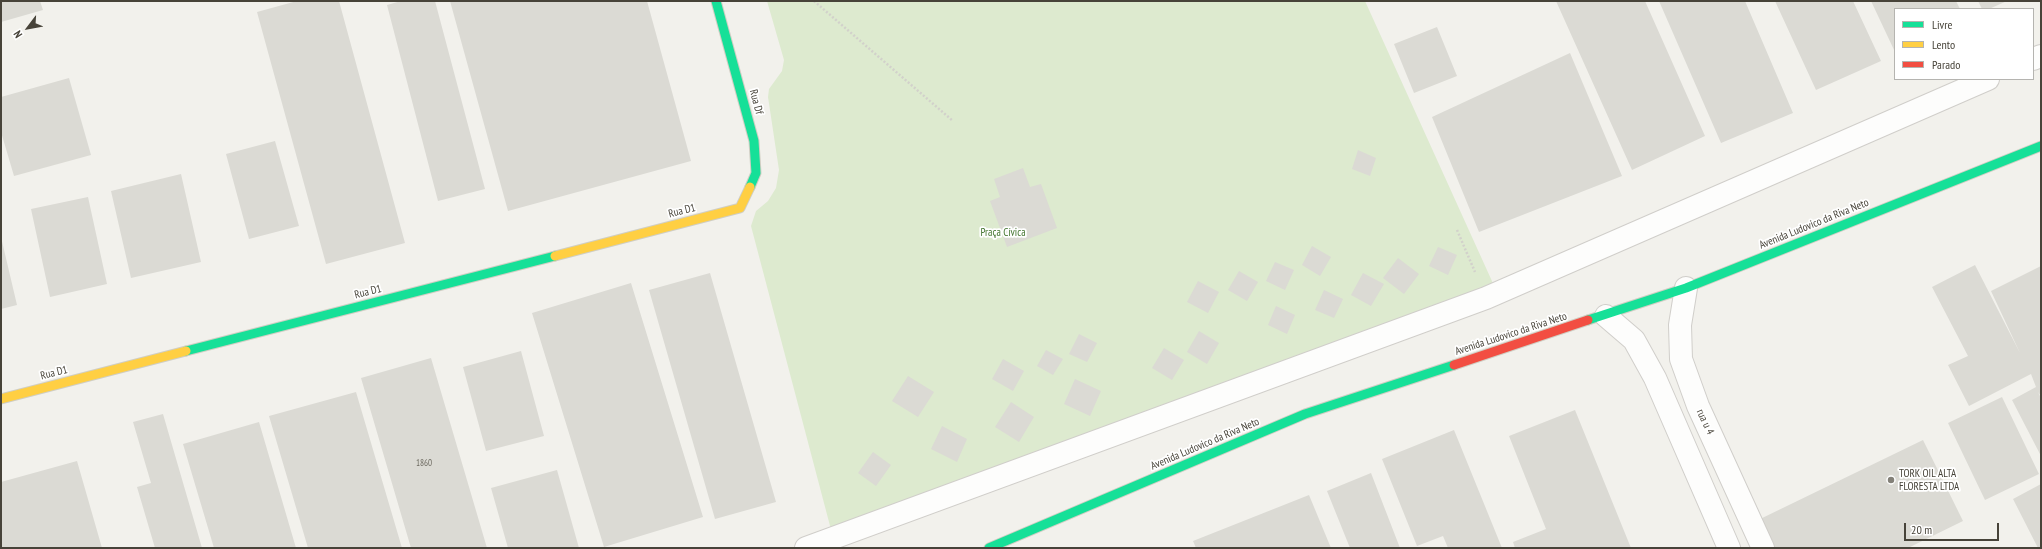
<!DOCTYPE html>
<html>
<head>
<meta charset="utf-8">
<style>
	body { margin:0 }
	#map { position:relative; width:2042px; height:549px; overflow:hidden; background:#f2f1ec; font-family:"PT Sans Narrow",sans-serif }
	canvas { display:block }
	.frame { position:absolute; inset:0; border:2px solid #474339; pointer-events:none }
	.legend { position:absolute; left:1894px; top:8px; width:140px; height:72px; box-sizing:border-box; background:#fff; border:1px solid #b5b4b0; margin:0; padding:5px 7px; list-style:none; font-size:12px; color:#474339 }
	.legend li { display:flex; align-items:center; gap:8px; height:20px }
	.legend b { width:20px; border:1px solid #b5b4b0 }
	.north { position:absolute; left:8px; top:8px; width:40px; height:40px; -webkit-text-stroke:3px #fff; paint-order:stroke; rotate:238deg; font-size:11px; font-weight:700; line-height:16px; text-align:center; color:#474339 }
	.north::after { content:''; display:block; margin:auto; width:14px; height:18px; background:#474339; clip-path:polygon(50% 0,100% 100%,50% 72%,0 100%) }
	.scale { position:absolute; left:1904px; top:523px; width:95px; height:18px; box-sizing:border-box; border:2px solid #474339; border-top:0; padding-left:5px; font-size:12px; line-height:14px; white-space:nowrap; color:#474339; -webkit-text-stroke:3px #fff; paint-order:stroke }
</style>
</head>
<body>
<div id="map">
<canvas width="2042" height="549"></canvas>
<div class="frame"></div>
<ul class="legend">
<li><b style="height:5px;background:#16e098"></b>Livre</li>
<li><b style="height:5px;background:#ffcf43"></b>Lento</li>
<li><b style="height:5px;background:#f24e42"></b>Parado</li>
</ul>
<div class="north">N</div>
<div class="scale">20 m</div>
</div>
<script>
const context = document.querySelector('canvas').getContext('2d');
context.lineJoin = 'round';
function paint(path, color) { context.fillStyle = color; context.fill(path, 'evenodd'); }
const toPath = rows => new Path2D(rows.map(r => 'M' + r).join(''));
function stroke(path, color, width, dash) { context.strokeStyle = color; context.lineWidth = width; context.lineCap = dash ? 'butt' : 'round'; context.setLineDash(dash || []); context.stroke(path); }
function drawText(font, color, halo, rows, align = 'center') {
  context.font = font + ' "PT Sans Narrow",sans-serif'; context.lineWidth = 3.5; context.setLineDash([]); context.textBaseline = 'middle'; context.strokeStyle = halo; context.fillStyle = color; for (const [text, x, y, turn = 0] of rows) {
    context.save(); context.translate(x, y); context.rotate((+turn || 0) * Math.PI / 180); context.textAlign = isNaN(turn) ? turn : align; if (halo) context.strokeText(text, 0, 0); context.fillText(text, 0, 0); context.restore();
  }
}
paint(toPath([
	[767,1,1365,1,1501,301,834,541,751,226,756,211,768,201,776,188,779,170,768,97,769,89,782,71,784,60]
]), '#ddeacf');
paint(toPath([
	[1,1,40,1,43,10,1,22],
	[297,1,339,1,405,243,326,264,257,12],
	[401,1,435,1,485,189,438,201,387,5],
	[450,1,647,1,691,161,508,211],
	[1556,1,1645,1,1705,136,1632,170],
	[1659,1,1745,1,1793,113,1721,143],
	[1775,1,1853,1,1881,61,1816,90],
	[1871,1,1956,1,1960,9,1895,9,1895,52],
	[1978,1,2007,1,1989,9,1982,9],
	[1437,27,1457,76,1414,93,1394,44],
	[1570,53,1622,176,1479,232,1432,117],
	[69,78,91,155,14,176,1,132,1,97],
	[275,141,299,226,249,239,226,154],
	[1358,150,1376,158,1370,176,1352,169],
	[1023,168,1030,187,1041,184,1057,228,1007,247,990,201,1000,197,994,179],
	[181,174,201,262,131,278,111,191],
	[88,197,107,284,50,297,31,209],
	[1,237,17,305,1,309],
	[1312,246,1331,257,1320,276,1302,265],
	[1438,247,1457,255,1448,275,1429,266],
	[1398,258,1419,274,1404,294,1383,278],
	[1275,262,1294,270,1285,290,1266,281],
	[1975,265,2020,353,1991,291,2041,266,2041,396,2038,392,2041,398,2041,456,2012,400,2036,387,2031,374,1969,406,1948,365,1968,356,1932,287],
	[1239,271,1258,282,1247,301,1228,290],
	[710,273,776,502,715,519,649,290],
	[1363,273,1384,284,1371,306,1351,295],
	[1198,281,1219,292,1208,313,1187,302],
	[631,283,703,517,604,547,532,313],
	[1324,290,1343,299,1334,318,1315,310],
	[1276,306,1295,315,1287,334,1268,325],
	[1199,331,1219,343,1207,364,1187,352],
	[1079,334,1097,343,1087,362,1069,354],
	[1164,348,1184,360,1172,380,1152,368],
	[1046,350,1063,359,1053,375,1037,366],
	[521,351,544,436,486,451,463,367],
	[431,358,487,548,411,548,361,378],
	[1003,359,1024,371,1013,391,992,379],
	[908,376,934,392,918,417,892,401],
	[1075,379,1101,391,1090,416,1064,404],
	[356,392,402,548,308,548,269,416],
	[2002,397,2039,474,1985,500,1948,423],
	[1011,402,1034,417,1019,442,995,427],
	[1575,410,1631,548,1515,548,1513,542,1546,529,1509,436],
	[163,414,202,548,155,548,137,487,151,483,133,422],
	[259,422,296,548,214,548,183,444],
	[942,426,967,439,957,462,931,449],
	[1454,430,1502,548,1448,548,1443,536,1417,546,1382,459],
	[1923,440,1963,521,1908,548,1770,548,1756,521],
	[873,452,891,465,876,486,858,473],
	[77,461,102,548,1,548,1,482],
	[557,470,579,548,508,548,491,488],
	[1371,473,1400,548,1350,548,1327,491],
	[2041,484,2041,548,2038,548,2013,499],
	[1309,495,1331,548,1196,548,1193,541]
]), '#dbdad4');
const street = toPath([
	[2033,59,2041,56],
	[1686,288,1680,325,1681,359,1698,406,1763,548],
	[1606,316,1634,340,1655,378,1729,548],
	[806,548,1486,298,1988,79]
]);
const fast = toPath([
	[716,1,754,141,756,173,750,187],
	[1588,320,1686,288,2041,146],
	[186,351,555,256],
	[989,548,1305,414,1454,365]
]);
const slow = toPath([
	[555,256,740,208,750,187],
	[1,399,186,351]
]);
const jam = toPath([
	[1454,365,1588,320]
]);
stroke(street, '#d0ceca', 24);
stroke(fast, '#d0cec3', 11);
stroke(slow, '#d0cec3', 11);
stroke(jam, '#d0cec3', 11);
stroke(toPath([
	[814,1,953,121],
	[1457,230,1475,272]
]), '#d2d1cb', 2.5, [2, 2]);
stroke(street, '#fdfdfc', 22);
stroke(fast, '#16e098', 9);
stroke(slow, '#ffcf43', 9);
stroke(jam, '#f24e42', 9);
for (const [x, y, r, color] of [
	[1891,480,4,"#838078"]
]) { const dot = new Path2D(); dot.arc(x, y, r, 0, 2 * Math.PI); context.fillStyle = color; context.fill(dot); stroke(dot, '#fff', 1.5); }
drawText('9px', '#6d6a60', null, [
	["1860",424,463]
]);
drawText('11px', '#474339', '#fff', [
	["Rua Df",756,102,75],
	["Rua D1",682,211,-14],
	["Avenida Ludovico da Riva Neto",1814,224,-22],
	["Rua D1",368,292,-14],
	["Avenida Ludovico da Riva Neto",1511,334,-18],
	["Rua D1",54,373,-14],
	["rua u 4",1705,422,65],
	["Avenida Ludovico da Riva Neto",1205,444,-23]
]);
drawText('11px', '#437530', '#fff', [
	["Praça Cívica",1003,233]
]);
drawText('11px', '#474339', '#fff', [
	["TORK OIL ALTA",1899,474],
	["FLORESTA LTDA",1899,487]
], 'left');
</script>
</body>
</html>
